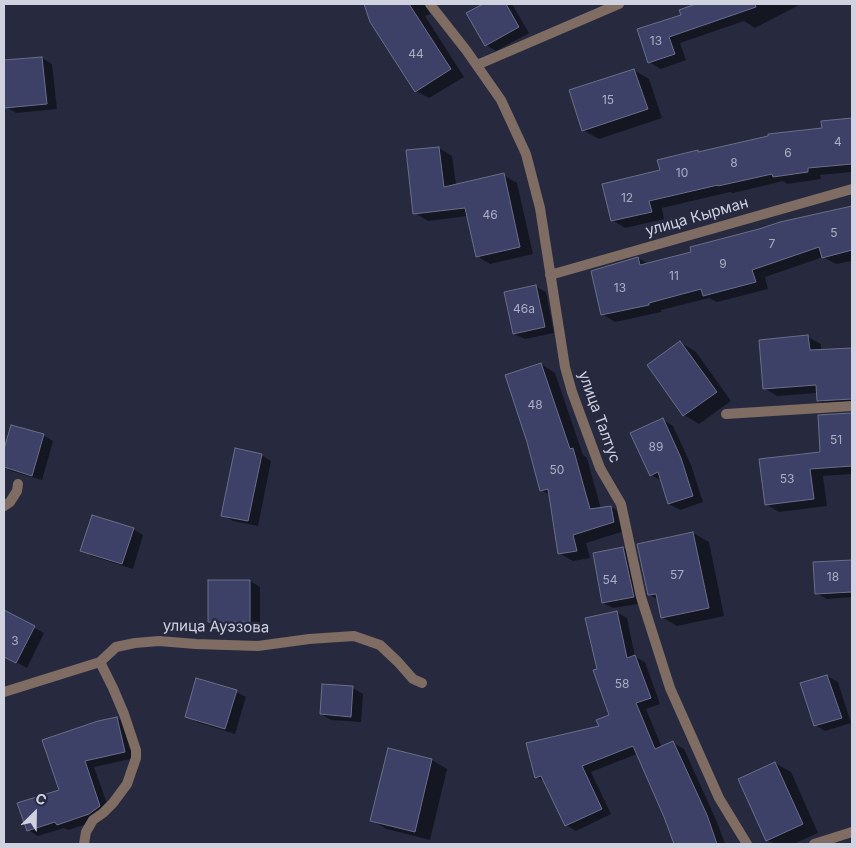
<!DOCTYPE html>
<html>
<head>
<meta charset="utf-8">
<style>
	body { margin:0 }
	#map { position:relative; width:856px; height:848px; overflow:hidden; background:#272a3f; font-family:Inter,sans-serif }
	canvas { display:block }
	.frame { position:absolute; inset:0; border:5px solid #d0d2e0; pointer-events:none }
	.north { position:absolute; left:10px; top:788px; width:50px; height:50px; -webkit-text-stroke:4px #272a3f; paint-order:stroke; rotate:23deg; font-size:14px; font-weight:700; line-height:20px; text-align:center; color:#d0d2e0 }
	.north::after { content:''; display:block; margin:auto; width:18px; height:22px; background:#d0d2e0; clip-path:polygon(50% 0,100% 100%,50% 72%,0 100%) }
</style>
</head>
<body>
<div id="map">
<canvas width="856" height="848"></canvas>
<div class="frame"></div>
<div class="north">С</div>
</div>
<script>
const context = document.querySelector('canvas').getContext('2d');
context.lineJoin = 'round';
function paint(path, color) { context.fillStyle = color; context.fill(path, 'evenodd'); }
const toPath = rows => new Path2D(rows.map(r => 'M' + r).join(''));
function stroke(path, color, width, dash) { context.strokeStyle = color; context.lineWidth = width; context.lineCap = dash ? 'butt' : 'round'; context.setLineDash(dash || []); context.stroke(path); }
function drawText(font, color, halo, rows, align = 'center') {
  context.font = font + ' Inter,sans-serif'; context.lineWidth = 5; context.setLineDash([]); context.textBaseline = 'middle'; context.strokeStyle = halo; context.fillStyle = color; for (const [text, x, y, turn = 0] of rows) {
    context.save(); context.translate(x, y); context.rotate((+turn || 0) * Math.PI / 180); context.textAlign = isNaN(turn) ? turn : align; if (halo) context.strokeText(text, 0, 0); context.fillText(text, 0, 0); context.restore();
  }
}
paint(toPath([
	[365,4,426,4,430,14,425,16,464,77,429,98,416,91,372,22],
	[485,4,512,4,529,33,496,51,486,45,468,14],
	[699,4,801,4,755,28,744,21,680,43,686,60,661,69,649,62,682,15,681,10],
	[42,58,52,64,57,109,16,113,6,107,4,91,4,62],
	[634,70,649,79,662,118,599,139,583,130],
	[852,119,852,172,820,175,821,179,787,184,783,181,733,193,730,192,662,208,664,219,625,228,612,220,661,171,698,151,700,153,823,129,823,122],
	[439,148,452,156,456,185,503,175,517,183,533,254,490,264,477,256,468,216,428,221,415,213],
	[852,207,852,261,836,264,823,257,765,277,768,289,717,302,709,298,661,310,661,312,615,322,602,314,638,258,648,264,693,253,780,223],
	[535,286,546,292,554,333,525,339,514,334],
	[808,337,821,344,821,350,852,349,852,407,831,408,818,401,817,393,777,396,764,388],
	[681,343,696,352,731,401,699,424,684,415],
	[541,364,555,373,583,455,587,458,601,509,611,507,626,516,628,530,586,543,590,558,573,561,559,553,550,495,541,490],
	[852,414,852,474,823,476,827,506,779,512,766,504,821,453,819,416],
	[663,420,673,426,691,465,703,502,680,510,669,504,662,481,651,475],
	[12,426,43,435,53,441,42,480,11,471,4,467,4,454],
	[261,455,271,461,258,526,233,521,223,515],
	[133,529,143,535,133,569,92,556,82,550],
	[693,533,709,542,724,616,677,626,662,617,658,600,649,594],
	[623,548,633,554,644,603,613,608,603,603],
	[852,561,852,597,827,599,816,593,814,563],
	[250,581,260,587,260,628,220,627,209,621],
	[4,612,44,633,27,668,4,656],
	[616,612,627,618,635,657,645,662,660,704,646,709,662,748,673,743,684,749,717,822,725,844,675,844,665,816,637,754,591,772,611,814,576,831,566,825,546,782,536,777,601,727,611,716,599,670],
	[827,676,838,682,851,723,825,731,815,725],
	[353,688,363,694,361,722,331,720,321,714],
	[236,692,246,697,235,734,197,722,186,716],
	[117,718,127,724,135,758,94,767,110,812,100,820,68,830,64,828,38,836,28,830,60,791],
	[389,749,432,760,447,769,430,840,387,829,371,820],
	[775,763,791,772,818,833,793,844,775,844,767,840]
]), '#0007');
const building = toPath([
	[364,4,409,4,451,69,415,92,370,22,364,4],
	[483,4,506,4,519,27,485,46,466,13,483,4],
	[696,4,755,4,756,7,669,37,675,54,648,63,637,29,681,15,679,10,696,4],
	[42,57,47,104,4,108,4,60,42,57],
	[634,69,648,109,582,131,569,90,634,69],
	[852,118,852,164,808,168,808,172,773,177,772,174,718,186,718,185,649,201,652,212,611,221,602,184,660,170,657,160,698,150,698,152,768,136,768,134,822,128,821,121,852,118],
	[439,147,444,187,504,173,520,247,476,257,465,208,413,214,406,150,439,147],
	[852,206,852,250,822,258,819,247,752,270,756,282,703,296,701,289,649,303,649,305,601,315,591,271,638,257,640,265,691,252,690,247,759,229,780,222,852,206],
	[536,285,545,327,513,334,504,292,536,285],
	[808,335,810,350,852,348,852,399,817,401,816,385,763,389,759,340,808,335],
	[680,341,717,392,683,416,647,365,680,341],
	[541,363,570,449,573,448,590,509,611,506,614,522,573,535,577,551,558,554,548,489,540,491,527,442,505,375,541,363],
	[852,413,852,466,810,469,814,499,765,505,759,459,820,452,818,415,852,413],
	[663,418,681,458,693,496,668,504,658,472,650,476,630,433,663,418],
	[11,425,44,434,32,476,4,467,4,449,11,425],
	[235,448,262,454,248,521,221,516,235,448],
	[92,515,134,528,122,564,80,551,92,515],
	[693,532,709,608,661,618,656,594,648,595,637,544,693,532],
	[623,547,634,597,602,603,593,553,623,547],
	[852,560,852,592,815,594,813,562,852,560],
	[208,580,250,580,250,622,208,622,208,580],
	[4,610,35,626,16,663,4,657,4,610],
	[617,611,627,658,635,655,651,698,636,703,655,749,673,741,707,815,717,844,674,844,664,817,633,746,582,766,602,809,565,826,541,776,535,778,526,743,599,726,596,720,609,715,593,670,597,669,585,618,617,611],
	[827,675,842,718,814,726,800,683,827,675],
	[196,678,237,690,225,729,185,717,196,678],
	[322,684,353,686,351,717,320,714,322,684],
	[117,717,125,752,85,761,100,806,89,814,57,825,55,822,27,831,17,803,59,790,42,740,98,721,117,717],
	[388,748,432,759,415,832,370,821,388,748],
	[775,762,803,824,766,841,738,779,775,762]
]);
paint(building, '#3d4168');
stroke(building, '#6a6e87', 1);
stroke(toPath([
	[430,4,433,8,466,50,501,100,526,154,540,208,565,367,572,392,600,468,621,504,641,597,670,688,719,798,747,844],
	[477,65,619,4],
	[550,275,852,189],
	[726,414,852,406],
	[4,506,10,502,17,491,18,484],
	[4,692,100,662,116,647,135,643,159,641,196,644,258,646,309,639,354,636,380,645,398,662,413,679,422,683],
	[84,844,86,832,93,820,103,813,113,803,127,784,136,758,136,750,124,714,113,688,100,662],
	[814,844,852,832]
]), '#7f6c62', 10);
drawText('12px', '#abaec2', null, [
	["13",656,41],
	["44",416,54],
	["15",608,100],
	["4",838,142],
	["6",788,153],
	["8",734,163],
	["10",682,173],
	["12",627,198],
	["46",490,215],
	["5",834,233],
	["7",772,244],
	["9",723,264],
	["11",674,276],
	["13",620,288],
	["46а",524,309],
	["48",535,405],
	["51",836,440],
	["89",656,447],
	["50",557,470],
	["53",787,479],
	["57",677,575],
	["18",833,577],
	["54",610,580],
	["3",15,641],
	["58",622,684]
]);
drawText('15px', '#d0d2e0', '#272a3f', [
	["улица Кырман",697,217,-16],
	["улица Талтус",599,417,70],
	["улица Ауэзова",216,627,1]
]);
</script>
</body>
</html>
